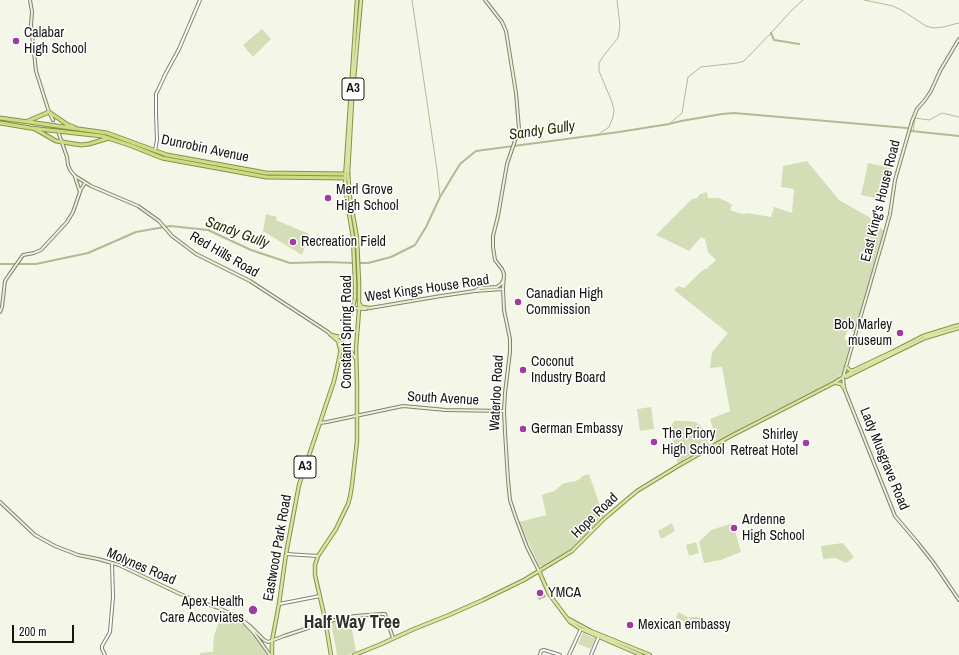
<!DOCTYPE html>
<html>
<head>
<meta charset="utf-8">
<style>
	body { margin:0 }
	#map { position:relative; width:959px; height:655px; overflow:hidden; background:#f4f7e8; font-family:"Archivo Narrow",sans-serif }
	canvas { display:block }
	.scale { position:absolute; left:12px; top:625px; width:62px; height:18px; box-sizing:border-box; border:2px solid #151611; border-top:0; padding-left:5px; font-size:12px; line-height:14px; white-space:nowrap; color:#151611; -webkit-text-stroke:3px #fff; paint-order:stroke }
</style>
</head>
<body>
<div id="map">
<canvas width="959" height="655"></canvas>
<div class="scale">200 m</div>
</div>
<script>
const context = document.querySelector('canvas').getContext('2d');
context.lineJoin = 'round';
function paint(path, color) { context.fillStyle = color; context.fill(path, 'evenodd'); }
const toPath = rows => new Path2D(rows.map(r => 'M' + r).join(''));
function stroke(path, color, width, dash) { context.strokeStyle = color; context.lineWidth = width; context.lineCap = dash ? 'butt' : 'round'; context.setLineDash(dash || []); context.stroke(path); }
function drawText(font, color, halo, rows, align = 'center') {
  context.font = font + ' "Archivo Narrow",sans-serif'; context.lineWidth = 3; context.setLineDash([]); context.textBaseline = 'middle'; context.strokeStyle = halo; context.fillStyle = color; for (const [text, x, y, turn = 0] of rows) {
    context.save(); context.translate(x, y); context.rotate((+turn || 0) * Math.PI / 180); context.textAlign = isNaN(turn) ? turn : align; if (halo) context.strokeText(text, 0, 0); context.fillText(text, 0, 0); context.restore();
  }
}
paint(toPath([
	[262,29,271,39,253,57,243,45],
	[807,161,839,200,869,217,884,231,855,332,848,330,844,339,851,343,842,374,838,376,839,378,766,417,762,417,736,432,713,444,714,441,716,439,710,419,730,411,722,367,710,368,712,352,728,333,674,290,678,286,684,288,704,269,706,269,716,260,708,252,705,239,701,237,689,251,656,235,692,199,697,198,700,194,707,192,708,198,718,198,728,202,732,205,730,210,742,214,747,213,771,217,774,207,792,213,794,189,781,187,783,166],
	[868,163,891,168,885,200,861,195],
	[266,214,277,217,276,220,309,234,302,255,263,231],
	[651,407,654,429,640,431,637,409],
	[674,421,687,421,695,422,700,425,702,428,709,444,709,446,688,457,679,464,677,462,671,431,671,426],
	[589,474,604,517,573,548,544,566,539,566,519,522,546,515,542,495,554,491,564,483,576,481,580,479,582,476],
	[672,523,675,531,661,539,658,531],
	[733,523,741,552,721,560,704,563,699,542,711,530],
	[696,542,699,553,689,556,686,545],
	[843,543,854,557,846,563,835,558,823,559,821,546],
	[223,610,243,623,266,652,267,655,200,655,200,653,213,652,214,636],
	[678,612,688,617,687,623,676,618],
	[689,617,703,617,702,622,688,624],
	[350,619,356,652,348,655,337,655,331,622],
	[583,632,587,635,595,638,595,640,591,649,578,644]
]), '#d4deb6');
paint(toPath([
	[542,589,546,597,539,600,535,592]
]), '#b1ba92');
stroke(toPath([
	[412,0,437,170,440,197],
	[864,0,893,6,903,11,926,26,933,28,943,27,959,23],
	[669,124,682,113,688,77,701,67,737,63,744,61,771,33,791,11,803,0],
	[913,132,915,118,929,120,942,113,959,117],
	[596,136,609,127,613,117,614,110,612,102,599,71,599,63,604,55,618,38,620,26,617,0]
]), '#b1ba92', 1);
stroke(toPath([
	[771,33,774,40,799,44],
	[911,131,959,136],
	[358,263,368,263,391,257,415,245,426,227,440,197,460,164,476,151,619,132,669,124,681,121,722,114,734,113,907,128],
	[0,264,36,264,88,253,136,232,170,226,208,230,251,250,290,263,326,262,354,263]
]), '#b1ba92', 2);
stroke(toPath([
	[53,120,59,134]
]), '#d3d5c8', 2, [2, 1]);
const tertiary = toPath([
	[155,150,157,140,156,114,156,94,158,90,166,73,179,49,200,0],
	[286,554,318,556],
	[279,604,320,596],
	[105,655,102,649,102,646,110,632,113,597,112,563],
	[540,655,541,651,544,650,560,655],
	[569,655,581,629],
	[591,655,599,636]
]);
const secondary = toPath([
	[30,0,32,12,31,25,36,71,49,112,53,120],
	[485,0,502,22,506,31,516,93,519,129,507,164,498,216,493,236,493,247,495,260,502,269,504,274,503,289,504,310,510,339,510,352,505,393,504,411,505,432,508,480,510,500,516,518,527,547,539,571],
	[959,39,940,71,931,91,925,100,917,109,912,121,895,180,890,214,882,243,843,377,844,388,895,516,918,543,933,562,959,600],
	[59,134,67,157,68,165,70,170,75,176,91,186,138,206,159,221,172,236,196,254,250,281,328,332,331,335],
	[75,177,80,192],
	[476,290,480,288,497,287,501,284,504,279],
	[353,308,366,309],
	[370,308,441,296,475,291,503,289],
	[0,312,2,307,5,281,9,275,23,255,34,253,41,250,67,222,73,212,81,189,85,183],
	[335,337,350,350,356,359],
	[320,423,327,422,403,406,446,410,504,411],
	[0,502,35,535,55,546,78,555,98,559,119,565,178,593,194,600,219,608,240,618,254,633,270,655],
	[241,619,250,626,264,640,268,642,284,636,329,621,355,616,382,614,385,614,393,638]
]);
const primary = toPath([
	[360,304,361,306,362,307,370,308],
	[331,335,338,341,340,349],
	[331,335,340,337,342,337,343,335],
	[846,367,851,371,854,370],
	[846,377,925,338,959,328],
	[836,383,841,384,844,388],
	[539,571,549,594,570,622,581,629,641,655],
	[567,618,591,631,650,655],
	[272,655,272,641,279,604,286,554,299,485,334,381,339,359,343,335,353,307,355,298,355,284,353,238,347,201,345,179,357,0],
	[331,655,325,619,315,575,315,565,318,556,336,529,348,504,350,497,352,485,357,441,357,384,356,348,359,310,359,283,357,238,350,198,348,174,352,101,361,0],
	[354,655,379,645,414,629,449,615,483,600,524,580,572,551,605,518,637,491,678,466,729,437,834,383,854,370,892,352,923,336,959,325]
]);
const trunk = toPath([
	[0,118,107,133,167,155,266,173,348,174],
	[28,121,49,112,68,125,74,127],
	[0,123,30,128,102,136,132,146,162,158,266,177,348,178],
	[35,129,56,141,81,145,89,144,109,138]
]);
stroke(tertiary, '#7e8274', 4);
stroke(secondary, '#7e8274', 4);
stroke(primary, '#85924a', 4.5);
stroke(trunk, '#85924a', 5);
stroke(tertiary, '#fff', 2);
stroke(secondary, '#ecf2d2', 2);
stroke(primary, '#dae5a4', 2.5);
stroke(trunk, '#cedc86', 3);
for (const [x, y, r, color] of [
	[16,41,4,"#a03b9f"],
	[328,198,4,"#a03b9f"],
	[293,242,4,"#a03b9f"],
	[518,302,4,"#a03b9f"],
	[900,333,4,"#a03b9f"],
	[523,370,4,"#a03b9f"],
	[523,429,4,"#a03b9f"],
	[654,442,4,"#a03b9f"],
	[806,443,4,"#a03b9f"],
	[734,528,4,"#a03b9f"],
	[540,593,4,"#a03b9f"],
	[253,610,5,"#a03b9f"],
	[630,625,4,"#a03b9f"]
]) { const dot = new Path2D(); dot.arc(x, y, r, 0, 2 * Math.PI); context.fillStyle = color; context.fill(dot); stroke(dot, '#fff', 1.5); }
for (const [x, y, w] of [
	[353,89,22],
	[305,467,22]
]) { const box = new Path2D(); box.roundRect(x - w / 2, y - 11, w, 22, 3); context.fillStyle = '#fff'; context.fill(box); stroke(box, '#151611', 1); }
drawText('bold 13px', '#151611', null, [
	["A3",353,89],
	["A3",305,467]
]);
drawText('14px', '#151611', '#fff', [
	["Calabar",24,33],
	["High School",24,49],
	["Merl Grove",336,190],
	["High School",336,206],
	["Recreation Field",301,242],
	["Canadian High",526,294],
	["Commission",526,310],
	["Bob Marley",892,325,"right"],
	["museum",892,341,"right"],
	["Coconut",531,362],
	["Industry Board",531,378],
	["German Embassy",531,429],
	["The Priory",662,434],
	["High School",662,450],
	["Shirley",798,435,"right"],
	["Retreat Hotel",798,451,"right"],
	["Ardenne",742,520],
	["High School",742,536],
	["YMCA",548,593],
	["Apex Health",244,602,"right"],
	["Care Accoviates",244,618,"right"],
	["Mexican embassy",638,625]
], 'left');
drawText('14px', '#151611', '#fff', [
	["Dunrobin Avenue",205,149,12],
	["East King's House Road",881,201,-76],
	["Red Hills Road",224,255,30],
	["West Kings House Road",427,289,-8],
	["Constant Spring Road",347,332,-90],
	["Waterloo Road",497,393,-87],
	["South Avenue",443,399,3],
	["Lady Musgrave Road",884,459,68],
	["Hope Road",595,516,-44],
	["Eastwood Park Road",278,548,-80],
	["Molynes Road",141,567,23]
]);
drawText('italic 15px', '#272e00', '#fff', [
	["Sandy Gully",542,131,-8],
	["Sandy Gully",237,233,20]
]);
drawText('bold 18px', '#2f3125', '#fff', [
	["Half Way Tree",352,623]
]);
</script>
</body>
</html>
